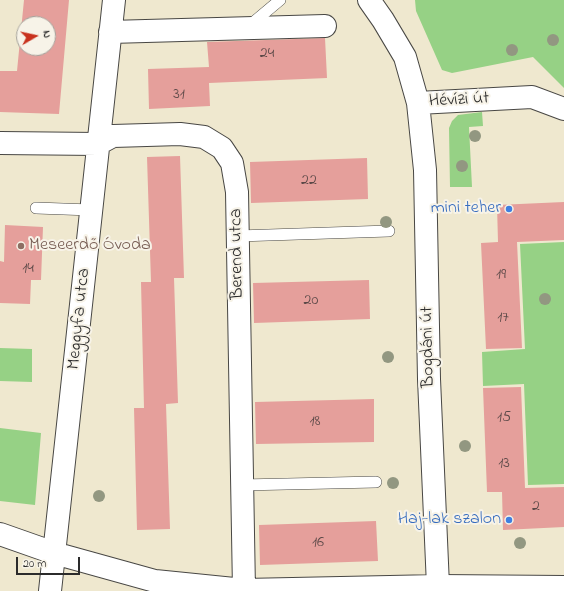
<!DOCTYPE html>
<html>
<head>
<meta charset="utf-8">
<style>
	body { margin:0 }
	#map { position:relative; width:564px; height:591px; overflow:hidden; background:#efe8cf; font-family:"Indie Flower",sans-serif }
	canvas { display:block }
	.north { position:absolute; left:16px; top:16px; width:40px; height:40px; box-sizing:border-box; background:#f7f3e8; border:1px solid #a5a39c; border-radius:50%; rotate:81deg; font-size:11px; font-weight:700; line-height:16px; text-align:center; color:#2b2b2b }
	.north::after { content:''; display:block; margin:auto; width:14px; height:18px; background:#c8321e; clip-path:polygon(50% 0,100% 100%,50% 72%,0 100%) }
	.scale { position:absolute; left:16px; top:557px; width:64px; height:18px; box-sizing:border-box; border:2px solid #2b2b2b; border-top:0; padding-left:5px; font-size:12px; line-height:14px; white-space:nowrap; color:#2b2b2b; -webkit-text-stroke:3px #f7f3e8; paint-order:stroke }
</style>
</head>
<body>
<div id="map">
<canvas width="564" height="591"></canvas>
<div class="north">N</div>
<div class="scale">20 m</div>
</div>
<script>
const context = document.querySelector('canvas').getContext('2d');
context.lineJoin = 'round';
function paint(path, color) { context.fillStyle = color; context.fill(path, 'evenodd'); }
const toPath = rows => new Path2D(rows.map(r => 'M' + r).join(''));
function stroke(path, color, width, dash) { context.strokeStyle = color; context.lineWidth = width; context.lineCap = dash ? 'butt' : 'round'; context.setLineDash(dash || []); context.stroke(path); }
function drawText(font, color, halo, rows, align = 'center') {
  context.font = font + ' "Indie Flower",sans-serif'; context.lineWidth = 4; context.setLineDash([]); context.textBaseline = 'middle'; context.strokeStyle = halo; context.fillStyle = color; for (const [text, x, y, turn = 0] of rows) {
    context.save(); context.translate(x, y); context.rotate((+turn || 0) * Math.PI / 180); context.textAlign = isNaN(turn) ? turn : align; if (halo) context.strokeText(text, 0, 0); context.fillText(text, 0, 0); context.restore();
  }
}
paint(toPath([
	[415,0,564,0,564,88,533,57,452,73,442,70,416,11],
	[482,112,483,126,469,127,472,187,450,187,449,128,452,121,458,115],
	[564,242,564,484,528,485,524,384,483,386,482,352,525,349,520,244],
	[0,348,32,349,32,382,0,381],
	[0,428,41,433,35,505,0,501]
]), '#96d185');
paint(toPath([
	[24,0,69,0,59,114,0,112,0,71,17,71],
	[24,24,48,24,48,48,24,48],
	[325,38,327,78,209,83,210,106,149,109,148,69,209,67,207,42],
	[180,156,184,278,174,278,178,403,166,404,170,529,137,530,134,408,144,408,141,282,151,282,147,157],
	[367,158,368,199,251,203,250,162],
	[564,202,564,240,517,242,522,348,486,349,481,243,498,242,497,205],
	[5,225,43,227,41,280,31,280,30,304,0,303,0,261,4,262],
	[369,280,370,319,254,323,253,283],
	[521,387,525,488,564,487,564,527,503,530,502,492,487,492,483,388],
	[374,399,374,442,256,444,255,402],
	[376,521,378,561,260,565,259,525]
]), '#e59f9b');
const service = toPath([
	[249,26,280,0],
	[36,208,91,210],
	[238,236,389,231],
	[242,485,376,482]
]);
const minor = toPath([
	[110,32,325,26],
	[418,103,532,97,564,109],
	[0,143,98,144,113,136,180,134,204,137,222,148,232,163,237,192,244,590],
	[0,534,54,553,155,581,244,590,438,586,429,379,425,170,418,103,405,57,383,20,369,0],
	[50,591,114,0]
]);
const tertiary = toPath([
	[438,591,438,586,564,587]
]);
stroke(service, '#484744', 12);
stroke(minor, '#484744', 24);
stroke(tertiary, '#484744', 24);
stroke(service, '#fff', 11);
stroke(minor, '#fff', 22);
stroke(tertiary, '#fff', 22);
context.fillStyle = '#929781';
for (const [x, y] of [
	[553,40],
	[512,50],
	[475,136],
	[462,166],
	[386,222],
	[545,299],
	[388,357],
	[465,446],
	[393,483],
	[99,496],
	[520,543]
]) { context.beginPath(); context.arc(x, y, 6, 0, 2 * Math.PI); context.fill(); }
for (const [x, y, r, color] of [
	[509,209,4,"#3f7fe0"],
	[21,246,4,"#8d6e63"],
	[509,520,4,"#3f7fe0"]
]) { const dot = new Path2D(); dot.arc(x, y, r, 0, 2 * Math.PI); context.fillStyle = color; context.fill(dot); stroke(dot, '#f7f3e8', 1.5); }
drawText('16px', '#5a4847', null, [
	["24",267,54],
	["31",179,95],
	["22",309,181],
	["14",28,269],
	["19",501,275],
	["20",311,301],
	["17",503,318],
	["15",504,418],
	["18",315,422],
	["13",504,464],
	["2",536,507],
	["16",318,543]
]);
drawText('18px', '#2b2b2b', '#f7f3e8', [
	["Hévízi út",459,101,-3],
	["Berend utca",238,254,-91],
	["Meggyfa utca",80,319,-84],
	["Bogdáni út",429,347,-91]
]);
drawText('18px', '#366cbe', '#f7f3e8', [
	["mini teher",501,209],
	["Haj-lak szalon",501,520]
], 'right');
drawText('18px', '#785e54', '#f7f3e8', [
	["Meseerdő Óvoda",29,246]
], 'left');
</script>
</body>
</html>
